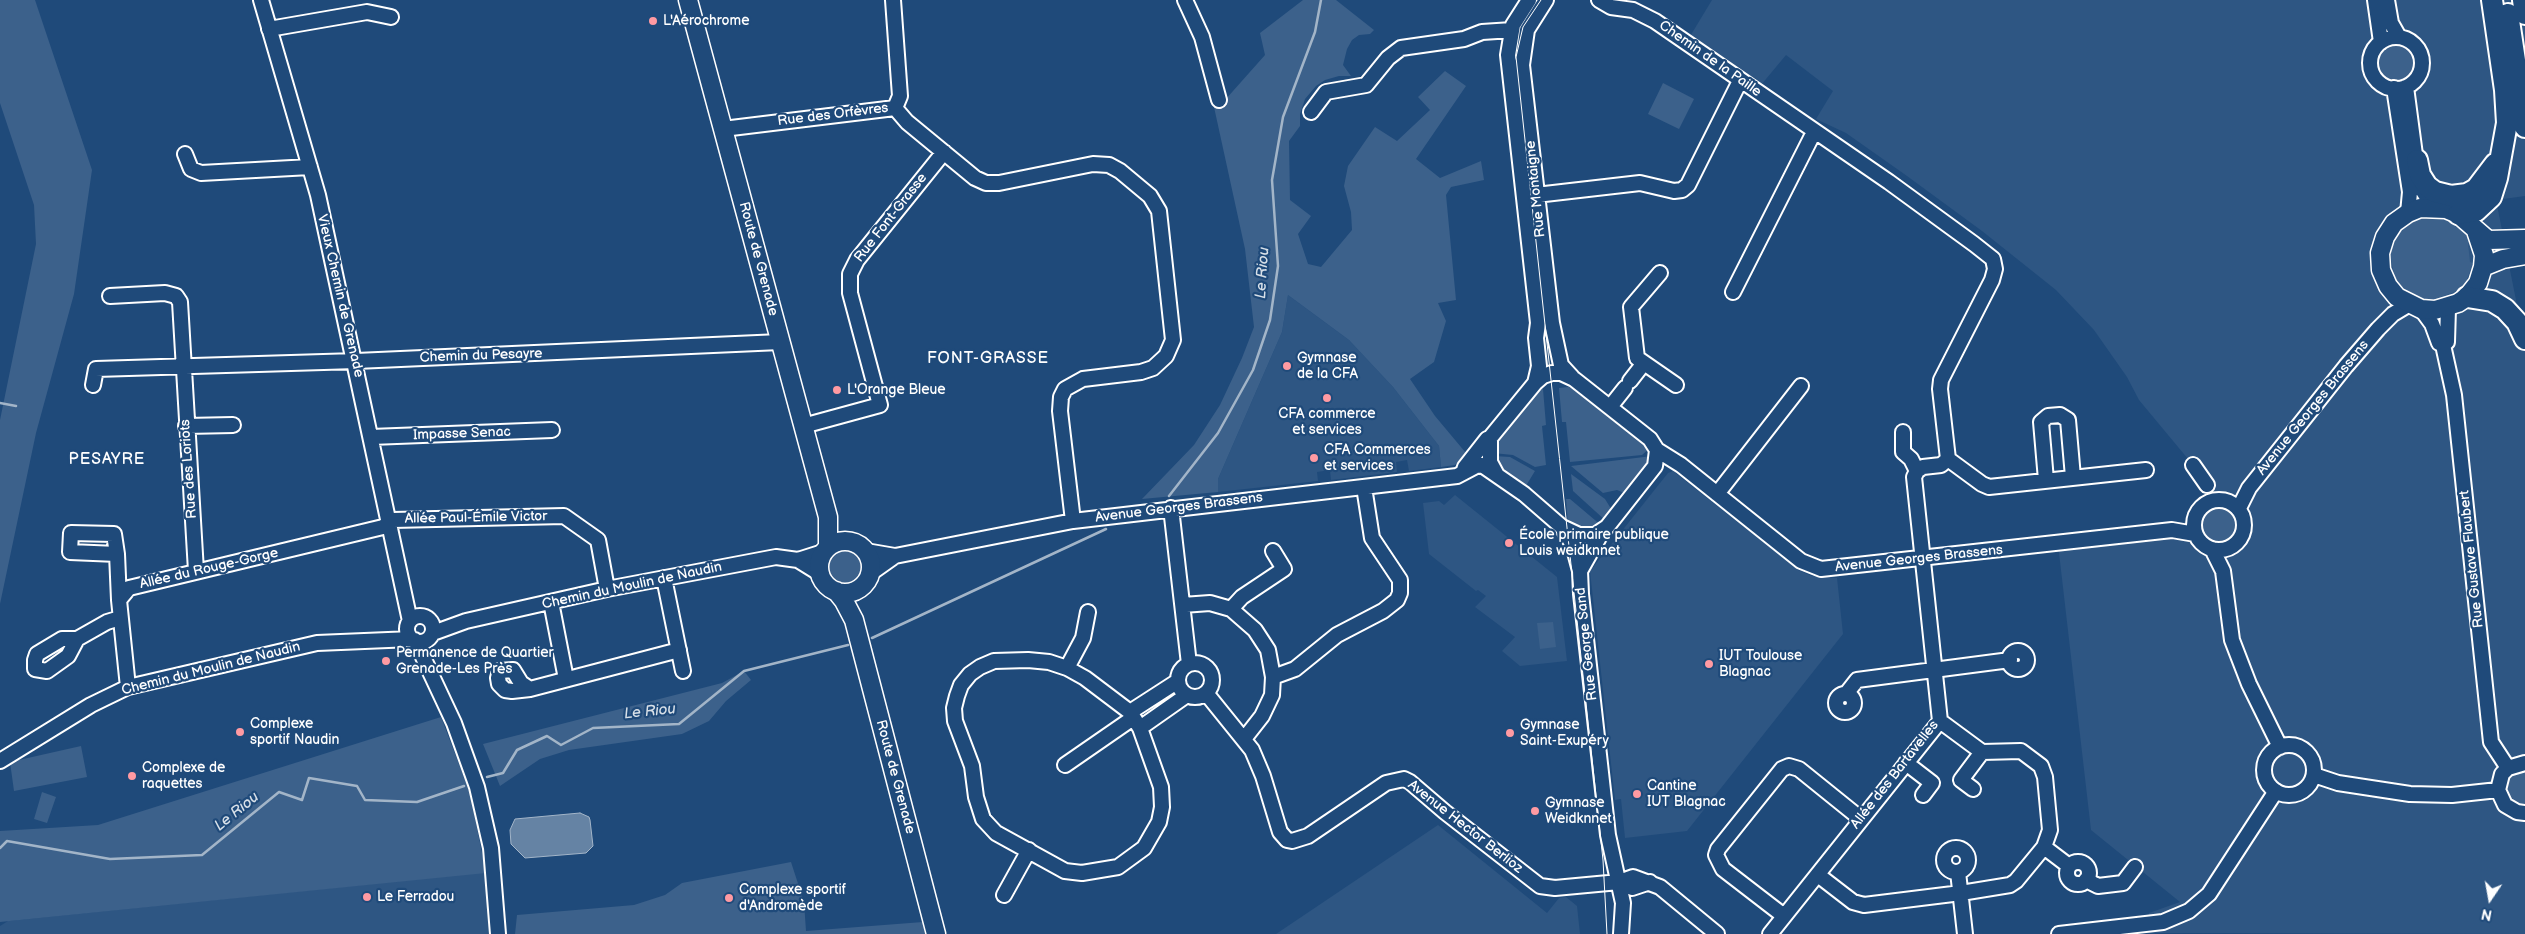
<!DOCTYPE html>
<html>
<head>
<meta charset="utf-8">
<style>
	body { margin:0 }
	#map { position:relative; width:2525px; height:934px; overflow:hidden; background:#1f4a7a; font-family:"Balsamiq Sans",sans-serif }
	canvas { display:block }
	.north { position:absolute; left:2465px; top:874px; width:50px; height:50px; -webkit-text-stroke:4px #1f4a7a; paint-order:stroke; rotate:192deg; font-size:14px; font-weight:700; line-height:20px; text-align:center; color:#fff }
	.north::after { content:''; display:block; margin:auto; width:18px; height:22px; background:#fff; clip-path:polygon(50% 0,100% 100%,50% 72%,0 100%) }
</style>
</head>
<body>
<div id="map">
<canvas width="2525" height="934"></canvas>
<div class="north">N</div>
</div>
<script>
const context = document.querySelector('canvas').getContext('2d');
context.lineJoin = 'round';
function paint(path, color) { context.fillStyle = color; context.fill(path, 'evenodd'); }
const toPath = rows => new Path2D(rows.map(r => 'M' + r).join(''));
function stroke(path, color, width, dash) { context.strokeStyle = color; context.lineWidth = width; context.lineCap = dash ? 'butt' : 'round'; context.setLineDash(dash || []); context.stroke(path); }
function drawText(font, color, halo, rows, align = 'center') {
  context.font = font + ' "Balsamiq Sans",sans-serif'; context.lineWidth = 4.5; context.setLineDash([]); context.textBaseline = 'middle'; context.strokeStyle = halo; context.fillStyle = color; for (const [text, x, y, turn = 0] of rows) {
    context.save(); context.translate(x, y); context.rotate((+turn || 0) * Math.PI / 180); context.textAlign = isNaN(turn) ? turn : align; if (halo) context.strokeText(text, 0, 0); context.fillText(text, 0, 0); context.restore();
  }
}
paint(toPath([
	[1712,0,2525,0,2525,196,2496,200,2525,345,2525,934,2147,933,2149,913,2180,902,2091,830,2058,544,2172,530,2196,514,2207,502,2207,485,2193,465,2139,400,2127,377,2094,330,2056,290,1982,231,1907,176,1846,133,1816,119,1833,91,1786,55,1756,91,1686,43],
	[1288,295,1349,340,1393,387,1439,446,1441,467,1409,471,1407,460,1396,462,1397,472,1331,480,1330,470,1317,472,1318,481,1218,492,1218,479,1282,332],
	[1673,471,1798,570,1812,576,1837,578,1843,634,1687,831,1625,838,1621,799,1615,800,1590,571,1668,473],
	[1455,495,1557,577,1567,661,1520,666,1502,651,1515,637,1475,607,1486,596,1478,590,1476,591,1429,554,1423,503,1439,501,1444,505],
	[1438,825,1547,913,1559,898,1566,897,1577,906,1580,934,1276,934],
	[487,872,489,934,0,934,0,926,8,921]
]), '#2e5683');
paint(toPath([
	[0,0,35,0,92,170,74,294,36,433,0,604,0,420,36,244,34,205,0,103],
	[1303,0,1336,0,1374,30,1370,34,1359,35,1352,40,1347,49,1343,65,1351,76,1339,76,1325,80,1316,86,1305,99,1300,114,1300,126,1289,141,1290,200,1311,216,1298,234,1308,264,1321,267,1352,230,1351,212,1344,186,1348,166,1375,127,1397,141,1430,110,1418,97,1445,71,1466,86,1416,159,1440,178,1481,161,1484,180,1451,187,1446,195,1456,300,1438,303,1446,321,1434,362,1410,379,1435,416,1466,453,1455,465,1441,467,1439,446,1393,387,1349,340,1288,295,1282,332,1218,479,1218,492,1142,499,1194,445,1220,405,1242,358,1254,327,1245,249,1214,107,1225,100,1265,55,1260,33],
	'2378 63a18 18 0 1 1 36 0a18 18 0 1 1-36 0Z',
	[1663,83,1694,99,1679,129,1648,114],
	[2428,215,2452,220,2461,227,2470,240,2468,244,2470,262,2473,263,2466,282,2457,291,2435,299,2423,299,2402,287,2395,278,2390,255,2398,232,2406,224],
	[1576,386,1650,448,1642,455,1570,462,1566,422,1562,422,1559,388],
	[1543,389,1546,425,1542,426,1546,465,1535,467,1513,455,1493,453,1493,446,1534,391],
	[1494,456,1510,457,1535,471,1524,489,1502,472],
	[1652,456,1652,462,1627,494,1617,490,1603,493,1571,466],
	[1571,474,1605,499,1613,512,1606,521,1573,491],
	[1566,499,1570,499,1602,526,1588,531,1568,524],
	[2219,505,2232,510,2238,522,2238,529,2230,540,2217,543,2205,536,2200,523,2206,510],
	'826 567a19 19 0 1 1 38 0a19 19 0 1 1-38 0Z',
	[1553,622,1556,647,1540,649,1537,623],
	[744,671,751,680,726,701,709,721,682,734,569,750,540,759,500,786,483,744,722,683],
	[441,717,470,793,486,873,0,922,0,831,98,825],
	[81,746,87,777,14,791,10,762],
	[2525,769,2525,806,2515,805,2506,797,2504,784,2511,774],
	[42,792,56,797,47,823,34,819],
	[791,862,804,902,806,931,923,922,925,934,515,934,517,915,634,905,665,895,682,883]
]), '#3c618b');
const water = toPath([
	[580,813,589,817,590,820,593,846,586,853,525,858,511,844,510,830,515,819,580,813]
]);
paint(water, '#6583a4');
stroke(water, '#a3b5c8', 1);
stroke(toPath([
	[0,403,16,406],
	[1169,496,1218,433,1253,370,1270,320,1278,266,1272,180,1283,117,1315,32,1321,0],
	[872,638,1106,529],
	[487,777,503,773,517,750,547,736,561,745,593,728,679,724,744,671,848,645],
	[0,848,7,841,110,859,202,855,279,792,302,800,309,778,357,786,365,800,417,802,464,786]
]), '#a3b5c8', 2.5);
const minor = toPath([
	[261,0,318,195,410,621],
	[893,0,900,96,895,108],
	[1185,0,1202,37,1219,100],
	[1529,0,1513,25,1508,55,1538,323,1536,338,1539,366,1535,383],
	[1546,0,1527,30,1522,65,1552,323,1561,365,1572,377],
	[1599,0,1611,7,1633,10,1655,21,1889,182,1974,244,1993,259,1995,269,1992,280,1941,380,1940,389,1948,459,1941,465,1923,467,1917,471,1914,477,1940,721,1770,934],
	[2375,0,2381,42],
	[2387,0,2391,23,2399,37],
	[269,29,367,12,391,17],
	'2370 63a26 26 0 1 1 52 0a26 26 0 1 1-52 0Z',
	[2406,87,2419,185,2433,207],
	[2394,88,2410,192,2408,213],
	[895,108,907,122,975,178,986,183,999,183,1093,164,1109,165,1120,171,1150,196,1159,211,1173,340,1166,356,1153,368,1141,372,1083,379,1065,389,1061,397,1060,411,1073,521],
	[1311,112,1326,92,1366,85,1388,58,1401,48,1464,39,1482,32,1512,30],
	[723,129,895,108],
	[185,154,191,169,201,173,310,167],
	[1536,195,1640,183,1674,191,1682,190,1688,185,1740,81],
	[1660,273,1631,307,1637,358,1676,385],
	[1733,292,1814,132],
	[110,296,165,293,176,296,180,302,196,571],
	[2421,309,2432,324,2439,343,2443,345,2454,395,2491,742,2508,768],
	[2443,345,2447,342,2448,308],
	[1630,381,1644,363],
	[93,385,96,369,356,361,780,342],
	[1610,407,1625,388],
	[186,426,233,425],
	[803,426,880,405,850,293,850,274,857,260,944,152],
	[1903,432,1903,452,1911,459,1917,471],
	[371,437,552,430],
	[1490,438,1490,462,1497,475],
	[1657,450,1681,465,1801,561,1821,569,2172,530,2195,534],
	[1948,459,1982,484,1989,487,2146,470],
	[2193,465,2207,485],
	[2046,480,2041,422,2048,416,2060,415,2068,420,2073,477],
	[1717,494,1801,386],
	'2194 525a25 25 0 1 1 50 0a25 25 0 1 1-50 0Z',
	[1171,508,1189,664],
	[2239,508,2249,488,2346,366,2378,329,2393,314,2408,305],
	[1562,527,1573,545,1580,571,1581,594,1608,835,1623,903,1621,934],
	[2212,549,2223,571,2232,640,2249,684,2280,747],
	[866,551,895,556,1073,521,1457,476,1476,466,1482,465,1524,494,1562,527,1579,535,1595,535,1607,527,1655,466,1657,450,1650,439,1574,379,1561,373,1552,373,1543,376,1535,383,1490,438,1487,439,1465,467,1463,473],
	[117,554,70,552,71,533,114,534,117,554,119,600],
	[798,560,823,552],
	[1580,571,1602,532],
	[871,573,895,556],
	[664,578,683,671],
	[551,602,566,679],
	[1183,605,1210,603,1231,609,1255,630,1268,650,1273,677,1272,695,1262,716,1244,739],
	[1231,609,1242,597,1284,569,1273,551],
	'407 629a13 13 0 1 1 26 0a13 13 0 1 1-26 0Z',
	[433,633,466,621,607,589,776,557,798,560,819,573],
	[77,639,68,656,47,671,35,669,35,660,37,654,62,639,77,639,107,622,120,618],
	[415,640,454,723,477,787,491,848,498,934],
	'2009 660a9 9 0 1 1 18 0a9 9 0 1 1-18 0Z',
	[1028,660,1049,662,1067,668,1085,678,1130,712,1140,728,1161,787,1162,807,1159,822,1144,848,1118,867,1082,873,1065,871,996,833,983,819,976,797,972,766,955,721,954,708,957,696,961,685,970,674,980,667,994,661,1028,660],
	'1178 680a17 17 0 1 1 34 0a17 17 0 1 1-34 0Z',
	[1067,668,1083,638,1088,612],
	[1273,677,1295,669,1337,635,1383,611,1397,600,1400,593,1400,580,1372,538,1364,487],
	[128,687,119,600,129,588,383,527,393,520,564,516,598,540,607,589],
	[530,689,521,683,513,670,500,671,498,678,499,684,505,690,512,691,530,689,679,650],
	[1206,693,1252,750,1263,776,1280,832,1287,840,1292,841,1308,836,1386,783,1404,779,1410,782,1445,812,1540,886,1555,888,1619,882,1632,888,1650,882],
	[1846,694,1857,680,2010,660],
	'1836 703a9 9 0 1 1 18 0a9 9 0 1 1-18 0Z',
	[1130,712,1178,681],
	[1140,728,1187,695],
	'2264 770a25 25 0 1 1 50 0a25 25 0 1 1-50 0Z',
	[0,761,91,705,128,687,317,643,412,639],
	[1906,763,1932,783,1923,795],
	[2525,763,2508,768,2502,774,2498,790,2505,805,2517,812,2525,813],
	[1065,765,1133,718],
	[2314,775,2338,783,2410,794,2452,795,2498,790],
	[1973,789,1961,780,1982,752],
	[2044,847,2069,866],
	'1944 860a12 12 0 1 1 24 0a12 12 0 1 1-24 0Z',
	'2067 873a11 11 0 1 1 22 0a11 11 0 1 1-22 0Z',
	[1958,872,1965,934],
	[1818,875,1853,902,1864,905,1961,893,2010,885,2016,881,2044,847,2050,830,2045,777,2041,766,2021,751,1982,752,1940,721],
	[2086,880,2098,886,2123,883,2135,867],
	[1619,882,1633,877,1660,887,1717,934],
	[1004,895,1029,850],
	[1784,916,1723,869,1716,855,1718,849,1782,769,1789,766,1799,769,1861,819],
	[2059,934,2163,922,2189,911,2209,894,2276,791]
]);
const major = toPath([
	[688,0,828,517,828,547],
	[2476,231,2484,255,2483,267,2478,283,2467,297,2458,303,2435,310,2421,309,2397,297,2388,286,2381,270,2380,253,2385,237,2394,223,2408,213,2420,208,2446,209,2458,214,2488,240,2525,239],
	[2483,267,2503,259,2525,255],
	'819 567a26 26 0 1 1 52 0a26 26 0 1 1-52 0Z',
	[836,591,844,601,854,620,936,934]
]);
const highway = toPath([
	[2523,0,2525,14],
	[2508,14,2525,127],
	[2417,160,2420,175,2427,186,2435,192,2451,196,2467,194,2476,189,2495,164],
	[2458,214,2476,211,2491,197,2497,178,2507,123,2505,90,2492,0],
	[2467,297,2492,301,2505,309,2517,322,2525,339]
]);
stroke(minor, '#fff', 18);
stroke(major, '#fff', 21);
stroke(highway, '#fff', 24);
stroke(minor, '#1f4a7a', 14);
stroke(major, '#1f4a7a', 18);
stroke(highway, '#1f4a7a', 20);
stroke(toPath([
	[1541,0,1523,27,1516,57,1603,860,1607,934]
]), '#fff', 1);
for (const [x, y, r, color] of [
	[653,21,5,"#ff9aa2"],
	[1287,366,5,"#ff9aa2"],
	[837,390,5,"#ff9aa2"],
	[1327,398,5,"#ff9aa2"],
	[1314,458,5,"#ff9aa2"],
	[1509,543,5,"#ff9aa2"],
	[386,661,5,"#ff9aa2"],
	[1709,664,5,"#ff9aa2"],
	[240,732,5,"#ff9aa2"],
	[1510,733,5,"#ff9aa2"],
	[132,776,5,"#ff9aa2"],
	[1637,794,5,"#ff9aa2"],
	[1535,811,5,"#ff9aa2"],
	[367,897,5,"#ff9aa2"],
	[729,898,5,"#ff9aa2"]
]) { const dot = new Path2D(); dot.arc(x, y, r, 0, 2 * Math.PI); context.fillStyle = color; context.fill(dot); stroke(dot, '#1f4a7a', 2); }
drawText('14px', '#fff', '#1f4a7a', [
	["L'Aérochrome",663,21],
	["Gymnase",1297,358],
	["de la CFA",1297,374],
	["L'Orange Bleue",847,390],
	["CFA commerce",1327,414,"center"],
	["et services",1327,430,"center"],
	["CFA Commerces",1324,450],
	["et services",1324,466],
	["École primaire publique",1519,535],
	["Louis weidknnet",1519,551],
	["Permanence de Quartier",396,653],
	["Grenade-Les Près",396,669],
	["IUT Toulouse",1719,656],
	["Blagnac",1719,672],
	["Complexe",250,724],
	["sportif Naudin",250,740],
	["Gymnase",1520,725],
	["Saint-Exupéry",1520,741],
	["Complexe de",142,768],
	["raquettes",142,784],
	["Cantine",1647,786],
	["IUT Blagnac",1647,802],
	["Gymnase",1545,803],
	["Weidknnet",1545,819],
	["Complexe sportif",739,890],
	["d'Andromède",739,906],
	["Le Ferradou",377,897]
], 'left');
drawText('14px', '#fff', '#1f4a7a', [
	["Chemin de la Paille",1710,59,35],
	["Rue des Orfèvres",833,115,-7],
	["Rue Montaigne",1536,189,-96],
	["Rue Font-Grasse",891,218,-52],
	["Route de Grenade",758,259,75],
	["Vieux Chemin de Grenade",340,296,77],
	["Chemin du Pesayre",481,356,-2],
	["Avenue Georges Brassens",2313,408,-51],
	["Impasse Senac",462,434,-2],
	["Rue des Loriots",189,469,-94],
	["Avenue Georges Brassens",1179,508,-7],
	["Allée Paul-Émile Victor",476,518,-1],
	["Avenue Georges Brassens",1919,559,-6],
	["Rue Gustave Flaubert",2472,559,-96],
	["Allée du Rouge-Gorge",209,569,-13],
	["Chemin du Moulin de Naudin",632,586,-12],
	["Rue George Sand",1587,644,-96],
	["Chemin du Moulin de Naudin",211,669,-14],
	["Allée des Bartavelles",1895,775,-52],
	["Route de Grenade",895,777,75],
	["Avenue Hector Berlioz",1465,827,38]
]);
drawText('italic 15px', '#d8e0e8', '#1f4a7a', [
	["Le Riou",1263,273,-86],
	["Le Riou",650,712,-6],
	["Le Riou",237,812,-39]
]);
context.letterSpacing = '1px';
drawText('16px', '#fff', '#1f4a7a', [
	["FONT-GRASSE",988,359],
	["PESAYRE",107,460]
]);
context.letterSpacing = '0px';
</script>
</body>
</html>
